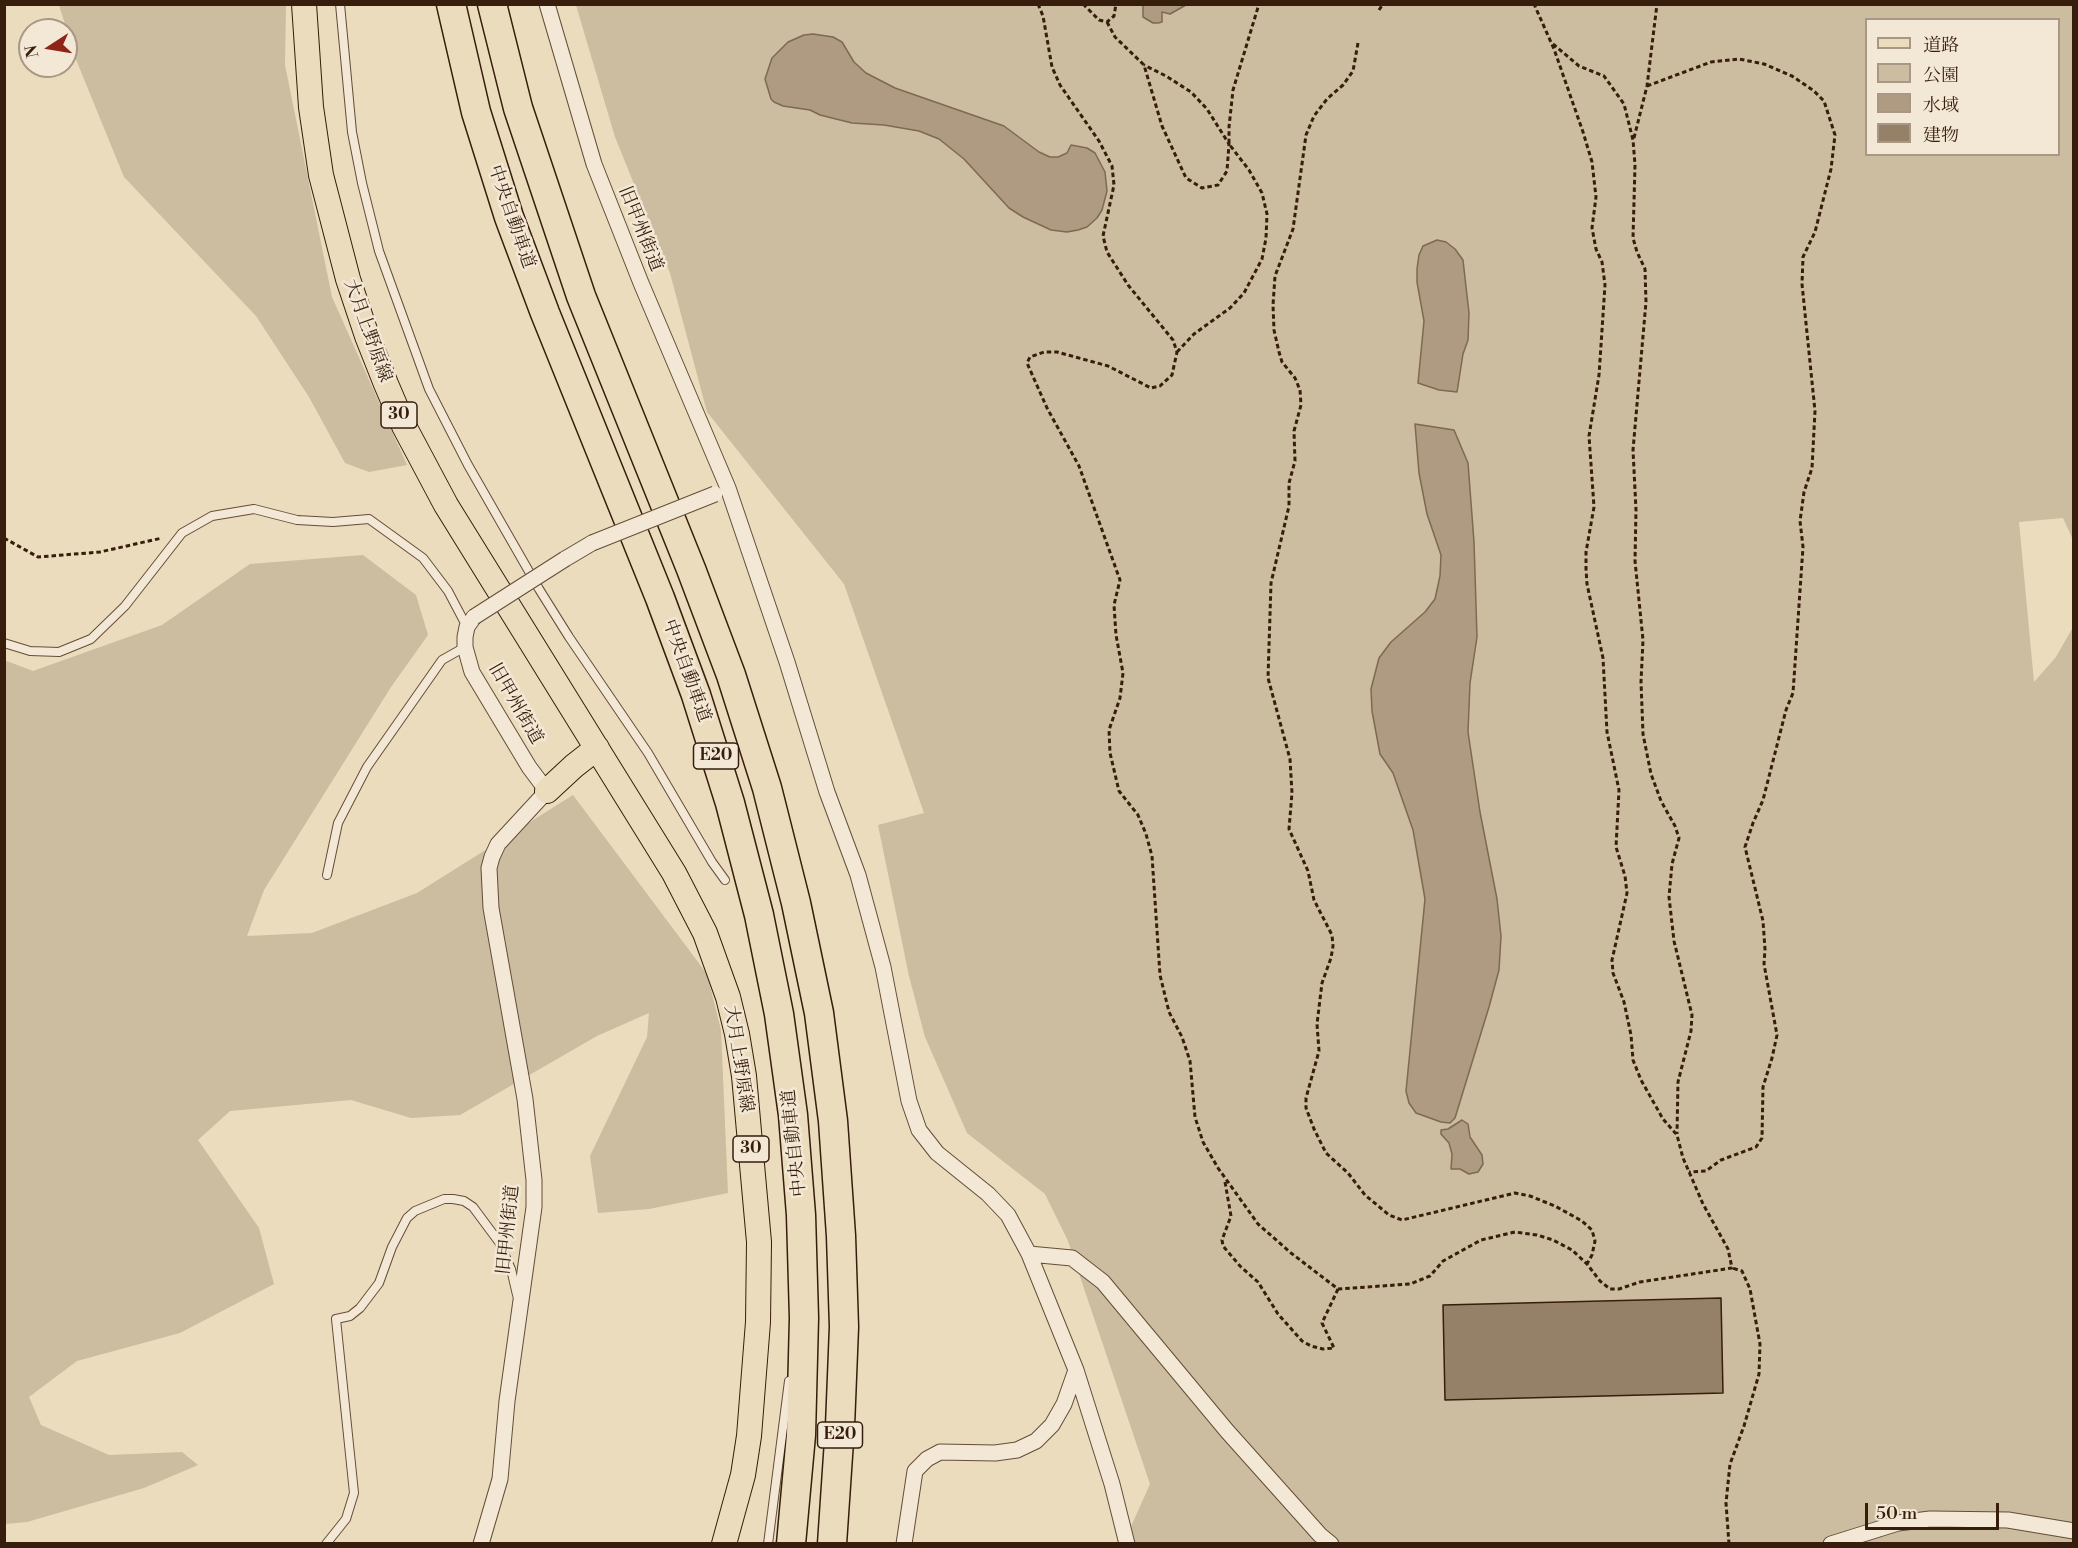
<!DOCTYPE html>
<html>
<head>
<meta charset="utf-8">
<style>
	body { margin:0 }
	#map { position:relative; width:2078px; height:1548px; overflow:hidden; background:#ebdcbe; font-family:"Libre Bodoni","Noto Serif JP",serif }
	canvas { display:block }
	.frame { position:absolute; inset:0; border:6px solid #371d0b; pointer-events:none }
	.legend { position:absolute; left:1865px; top:18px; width:195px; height:138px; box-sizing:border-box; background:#f2e8d5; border:2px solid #a79784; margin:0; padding:8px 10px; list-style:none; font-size:18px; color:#371d0b }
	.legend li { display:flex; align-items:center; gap:12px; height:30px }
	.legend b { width:30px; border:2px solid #a79784 }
	.north { position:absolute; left:18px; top:18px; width:60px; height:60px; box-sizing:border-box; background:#f2e8d5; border:2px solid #a79784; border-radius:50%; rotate:258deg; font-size:16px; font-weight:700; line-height:24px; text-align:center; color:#371d0b }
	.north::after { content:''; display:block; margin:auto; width:21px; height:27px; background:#8f2418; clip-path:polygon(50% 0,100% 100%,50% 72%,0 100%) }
	.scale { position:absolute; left:1865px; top:1503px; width:134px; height:27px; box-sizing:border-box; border:3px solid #371d0b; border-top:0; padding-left:8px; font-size:18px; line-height:21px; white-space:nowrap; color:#371d0b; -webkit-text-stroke:4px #f2e8d5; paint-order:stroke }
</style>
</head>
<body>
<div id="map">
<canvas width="2078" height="1548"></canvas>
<div class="frame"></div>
<ul class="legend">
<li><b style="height:8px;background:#ebdcbe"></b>道路</li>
<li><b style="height:16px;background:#ccbca0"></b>公園</li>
<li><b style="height:16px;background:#ae9b81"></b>水域</li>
<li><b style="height:16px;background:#958068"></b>建物</li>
</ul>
<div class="north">N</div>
<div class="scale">50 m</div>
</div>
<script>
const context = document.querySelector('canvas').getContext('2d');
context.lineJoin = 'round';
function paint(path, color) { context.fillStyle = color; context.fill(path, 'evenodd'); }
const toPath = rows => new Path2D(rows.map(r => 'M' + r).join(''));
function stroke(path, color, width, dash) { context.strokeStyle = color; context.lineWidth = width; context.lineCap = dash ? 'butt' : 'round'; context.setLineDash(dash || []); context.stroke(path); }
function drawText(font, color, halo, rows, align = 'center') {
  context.font = font + ' "Libre Bodoni","Noto Serif JP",serif'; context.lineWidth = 5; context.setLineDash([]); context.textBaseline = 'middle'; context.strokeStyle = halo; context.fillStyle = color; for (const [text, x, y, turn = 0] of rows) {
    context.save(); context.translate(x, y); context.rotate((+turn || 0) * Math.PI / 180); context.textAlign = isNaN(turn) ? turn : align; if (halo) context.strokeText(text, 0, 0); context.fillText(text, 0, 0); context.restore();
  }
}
paint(toPath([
	[59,5,286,5,285,65,332,297,407,465,369,472,345,463,309,397,256,316,124,177,77,62],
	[576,5,2073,5,2073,540,2063,518,2019,522,2034,682,2056,657,2073,627,2073,1543,1114,1543,1125,1540,1150,1484,1068,1241,1045,1194,967,1133,925,1037,909,976,878,825,924,813,844,584,707,412,670,273,615,137],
	[1866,20,2058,20,2058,154,1866,154],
	[363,555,416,595,428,635,391,687,264,890,247,936,312,933,417,893,573,795,707,974,721,1030,728,1193,649,1209,598,1213,590,1156,647,1037,649,1013,597,1036,460,1115,411,1118,351,1100,230,1111,198,1140,259,1228,274,1284,180,1333,77,1361,29,1397,41,1425,109,1455,182,1452,198,1465,144,1488,27,1522,5,1524,4,660,33,671,162,625,250,564]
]), '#ccbca0');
const water = toPath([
	[1143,5,1143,4,1186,5,1170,14,1162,12,1162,22,1158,23,1153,23,1143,17,1143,5],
	[813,34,833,37,842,42,854,62,866,73,895,88,1004,126,1039,152,1050,157,1058,157,1067,153,1071,145,1087,148,1095,153,1105,172,1107,191,1102,210,1097,218,1087,227,1078,230,1067,232,1051,230,1023,217,1009,208,964,159,939,139,919,131,884,125,852,123,820,115,810,110,783,106,774,102,771,99,765,79,772,58,788,42,804,35,813,34],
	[1437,240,1446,242,1455,249,1463,260,1465,278,1469,313,1468,340,1463,354,1457,392,1439,390,1418,383,1424,321,1417,282,1417,269,1419,255,1423,246,1437,240],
	[1415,424,1454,430,1468,463,1474,542,1477,637,1470,683,1468,732,1480,812,1497,899,1501,936,1499,970,1489,1007,1455,1118,1450,1123,1441,1122,1416,1113,1409,1103,1406,1091,1425,899,1413,830,1393,773,1380,754,1372,711,1371,689,1379,658,1391,642,1425,612,1435,599,1440,576,1441,555,1427,514,1419,473,1415,424],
	[1462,1120,1468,1124,1470,1137,1482,1155,1483,1164,1478,1172,1469,1174,1460,1169,1451,1169,1452,1154,1449,1143,1441,1134,1441,1130,1448,1129,1462,1120]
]);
paint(water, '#ae9b81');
stroke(water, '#7e6952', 1.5);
const building = toPath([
	[1721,1298,1723,1393,1445,1400,1443,1305,1721,1298]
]);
paint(building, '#958068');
stroke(building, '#371d0b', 1.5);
const lane = toPath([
	[340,4,352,132,362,183,379,251,429,389,468,465,539,589,569,637,648,753,712,862,725,880],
	[4,643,30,651,59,652,91,639,125,606,182,533,212,516,254,509,297,520,333,522,369,519,423,558,448,591,467,627],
	[327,875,338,823,367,767,442,660,465,647],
	[326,1544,346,1519,354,1493,336,1319,350,1316,360,1308,379,1283,392,1247,407,1218,415,1211,444,1199,453,1199,464,1201,473,1207,499,1242,511,1269,517,1295],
	[768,1544,789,1381]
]);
const street = toPath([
	[547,4,594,164,641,283,728,488,787,662,827,792,858,875,883,967,909,1101,919,1130,937,1153,988,1194,1008,1215,1029,1254,1076,1370,1112,1484,1127,1544],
	[565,559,592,543],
	[474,617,467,627,465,637,465,647,472,672,529,767,547,791,498,844,492,857,489,868,491,908,525,1099,534,1180,534,1207,507,1401,500,1479,481,1544],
	[1029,1254,1072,1258,1103,1282,1227,1431,1320,1535,1331,1544],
	[904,1544,915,1471,927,1459,940,1452,995,1453,1017,1450,1036,1441,1052,1425,1064,1404,1076,1370],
	[1831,1544,1898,1523,1930,1519,2008,1520,2074,1531]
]);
const primary = toPath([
	[304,4,311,107,321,175,348,279,367,336,386,384,404,426,446,505,674,873,705,933,728,997,737,1034,744,1076,759,1242,758,1322,749,1436,743,1475,724,1544],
	[547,791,574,766,597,748]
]);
const highway = toPath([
	[451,4,476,112,509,217,545,313,660,598,696,695,730,803,759,915,779,1014,793,1115,801,1215,804,1318,801,1435,791,1544],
	[492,4,518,108,581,296,691,569,731,675,767,788,796,903,819,1013,833,1121,841,1236,844,1327,840,1426,832,1544]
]);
stroke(lane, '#644d38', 10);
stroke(street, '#644d38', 17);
stroke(primary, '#371d0b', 26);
stroke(highway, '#371d0b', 31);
stroke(toPath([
	[1038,4,1043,16,1052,67,1060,85,1099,141,1112,166,1114,185,1103,236,1107,252,1128,285,1173,340,1177,352,1172,375,1160,386,1151,388,1108,366,1057,352,1044,352,1030,357,1027,363,1047,408,1079,466,1120,580,1114,605,1116,635,1123,673,1120,698,1109,730,1110,753,1119,791,1138,815,1146,834,1152,856,1160,975,1169,1012,1182,1037,1190,1061,1195,1117,1203,1142,1218,1168,1258,1224,1291,1253,1338,1289,1410,1284,1430,1276,1443,1261,1481,1240,1515,1232,1537,1235,1553,1240,1572,1250,1587,1264,1600,1281,1610,1289,1619,1289,1640,1282,1732,1268,1728,1249,1703,1204,1683,1158,1677,1135,1663,1119,1641,1080,1633,1060,1631,1035,1624,1002,1613,973,1612,960,1627,893,1625,876,1616,847,1619,790,1607,732,1603,658,1587,584,1586,569,1586,552,1594,507,1589,436,1599,375,1605,285,1602,262,1596,249,1592,228,1596,197,1592,162,1583,132,1554,49,1534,4],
	[1083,4,1099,20,1107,22,1114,16,1116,4],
	[1379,10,1383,4],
	[1107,22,1115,37,1144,65,1162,126,1186,178,1202,188,1218,185,1227,171,1229,144,1207,109,1191,92,1166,76,1144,65],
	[1358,43,1353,71,1343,85,1327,99,1314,116,1306,135,1293,229,1275,276,1273,305,1274,330,1279,352,1282,362,1295,378,1300,390,1301,405,1294,431,1295,461,1289,483,1289,506,1271,583,1268,678,1290,759,1292,793,1289,829,1308,871,1314,900,1332,935,1333,946,1331,958,1322,983,1317,1024,1319,1051,1306,1098,1306,1108,1314,1129,1326,1153,1348,1173,1365,1195,1389,1215,1402,1220,1515,1193,1530,1196,1555,1206,1582,1221,1592,1230,1595,1241,1592,1255,1587,1264],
	[1553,44,1579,66,1604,76,1624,104,1633,140,1635,165,1633,238,1637,252,1645,269,1646,302,1633,450,1636,510,1635,561,1643,640,1641,682,1643,734,1651,774,1661,801,1675,826,1679,838,1672,864,1669,897,1674,941,1692,1015,1691,1031,1678,1082,1677,1134],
	[1647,86,1711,62,1739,59,1764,64,1792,76,1814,91,1824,101,1835,135,1831,169,1815,232,1803,257,1802,284,1815,411,1812,468,1804,492,1800,521,1803,547,1793,693,1786,710,1763,800,1753,823,1745,847,1763,921,1765,949,1764,964,1777,1035,1772,1058,1763,1087,1762,1138,1756,1147,1721,1160,1706,1171,1689,1172],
	[1634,138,1647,86,1657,4],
	[1177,352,1194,334,1230,308,1244,293,1262,259,1266,238,1267,214,1262,193,1249,170,1229,144,1229,127,1233,90,1259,4],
	[4,538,38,557,100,552,162,538],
	[1225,1182,1231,1216,1222,1240,1223,1246,1240,1266,1258,1282,1278,1314,1302,1341,1311,1346,1323,1349,1334,1348,1322,1323,1338,1289],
	[1729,1544,1726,1503,1730,1464,1744,1426,1759,1374,1760,1344,1750,1289,1742,1271,1732,1268]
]), '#371d0b', 3, [4.5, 3]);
stroke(lane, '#f2e8d5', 8);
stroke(street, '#f2e8d5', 15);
stroke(primary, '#ebdcbe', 24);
stroke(highway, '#ebdcbe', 28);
const streetBridge = toPath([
	[592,543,715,494],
	[474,617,565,559]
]);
stroke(streetBridge, '#644d38', 17, []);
stroke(streetBridge, '#f2e8d5', 15);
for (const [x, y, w] of [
	[399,415,36],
	[716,756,45],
	[751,1149,36],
	[840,1435,45]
]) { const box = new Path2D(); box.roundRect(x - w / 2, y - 13, w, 26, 4.5); context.fillStyle = '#f2e8d5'; context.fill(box); stroke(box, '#371d0b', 1.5); }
drawText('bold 16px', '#371d0b', null, [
	["30",399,415],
	["E20",716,756],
	["30",751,1149],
	["E20",840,1435]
]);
drawText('18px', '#371d0b', '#f2e8d5', [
	["中央自動車道",511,217,71],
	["旧甲州街道",640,229,68],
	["大月上野原線",367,331,70],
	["中央自動車道",686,671,70],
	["旧甲州街道",515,704,60],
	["大月上野原線",738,1059,81],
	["中央自動車道",795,1143,-96],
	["旧甲州街道",509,1230,-84]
]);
</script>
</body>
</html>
